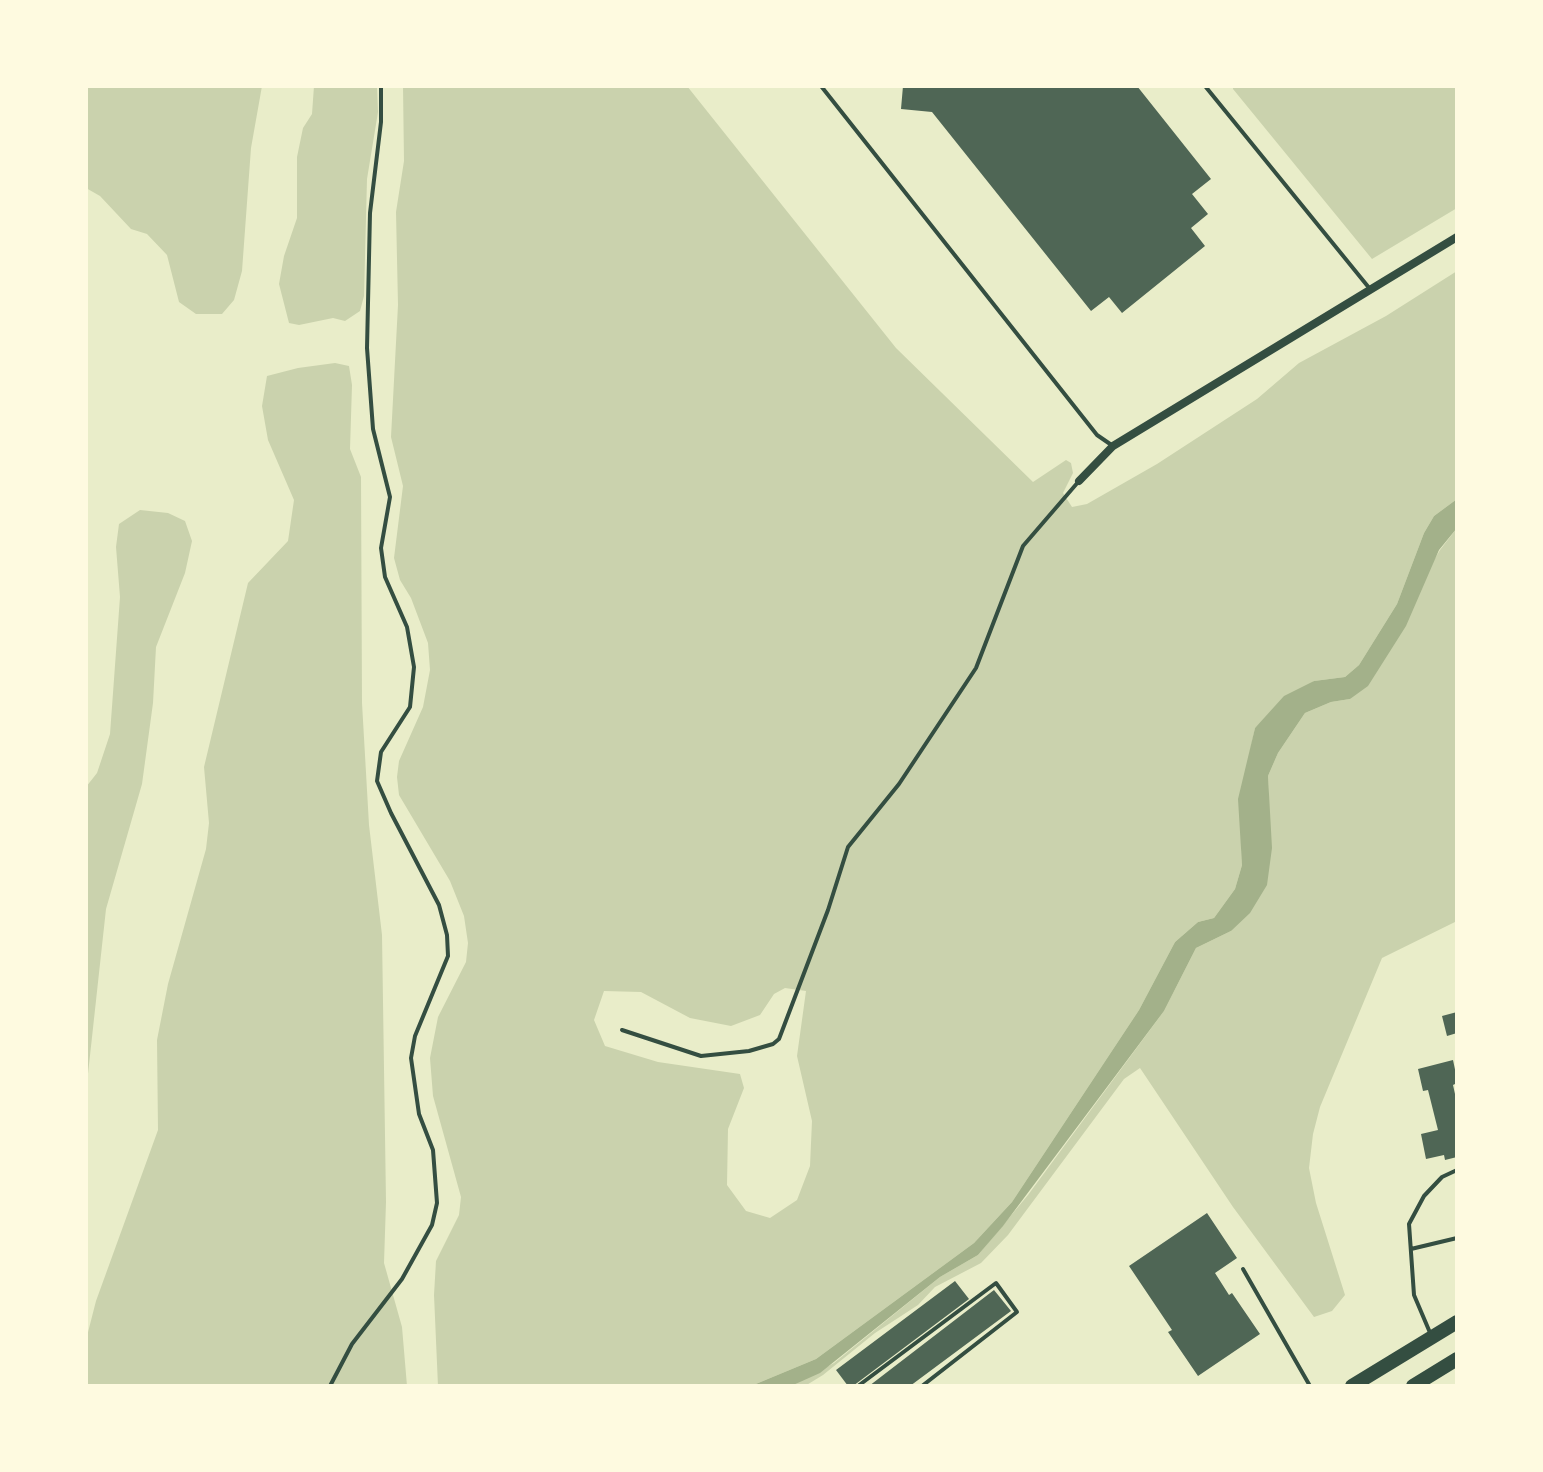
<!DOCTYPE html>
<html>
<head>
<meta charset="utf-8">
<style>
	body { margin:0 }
	#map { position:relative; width:1543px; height:1472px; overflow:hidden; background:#e9edc9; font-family:Roboto,sans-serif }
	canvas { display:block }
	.frame { position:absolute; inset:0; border:88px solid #fefae0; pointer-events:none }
</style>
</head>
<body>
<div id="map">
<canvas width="1543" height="1472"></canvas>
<div class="frame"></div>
</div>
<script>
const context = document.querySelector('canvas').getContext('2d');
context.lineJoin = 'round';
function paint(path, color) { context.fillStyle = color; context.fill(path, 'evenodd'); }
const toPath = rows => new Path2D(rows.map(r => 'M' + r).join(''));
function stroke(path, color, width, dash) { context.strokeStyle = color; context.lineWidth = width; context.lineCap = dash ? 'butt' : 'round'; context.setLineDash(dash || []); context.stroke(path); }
paint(toPath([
	[86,86,262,86,251,148,242,271,234,300,222,314,196,314,179,302,167,255,147,234,131,229,100,196,86,188],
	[314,86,377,86,378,112,367,179,364,296,360,311,345,321,333,318,299,325,289,323,279,284,284,256,297,218,297,157,303,128,312,114],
	[403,86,687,86,896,348,1033,482,1066,460,1071,463,1073,473,1063,493,1072,507,1087,504,1157,464,1257,399,1299,363,1386,316,1457,271,1457,499,1434,516,1424,533,1397,604,1359,665,1345,677,1314,681,1255,728,1248,761,1241,835,1242,865,1235,889,1214,918,1198,922,1175,942,1139,1010,1012,1202,974,1243,816,1359,751,1386,438,1386,434,1295,436,1261,459,1215,461,1197,433,1096,430,1058,438,1017,466,962,468,943,464,916,450,881,399,795,397,777,399,761,423,707,430,670,428,643,411,598,400,580,394,558,403,486,391,437,398,305,396,212,404,161],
	[785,988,806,991,797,1056,812,1121,810,1166,797,1200,770,1218,746,1211,727,1185,728,1129,744,1088,740,1074,658,1062,605,1046,594,1020,604,991,641,992,690,1018,731,1026,760,1015,774,994],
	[1233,86,1457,86,1457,208,1372,259,1233,89],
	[335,363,349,366,352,385,350,449,361,477,362,703,369,825,382,935,386,1202,384,1263,402,1327,407,1386,86,1386,86,1340,96,1301,158,1130,157,1040,168,984,206,849,209,823,204,767,248,583,288,541,294,500,268,440,262,406,267,376,298,368],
	[140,510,168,513,185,521,192,541,185,573,156,647,153,703,142,784,106,909,86,1092,86,787,97,773,110,734,120,597,116,547,119,524],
	[1457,528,1457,921,1382,958,1320,1107,1313,1134,1309,1168,1316,1203,1345,1295,1332,1311,1314,1317,1233,1207,1140,1068,1124,1079,1008,1235,981,1263,935,1287,918,1305,875,1333,823,1375,805,1386,791,1386,834,1363,940,1277,978,1255,1028,1195,1164,1011,1196,948,1231,931,1269,808,1268,776,1278,753,1305,713,1331,702,1350,699,1440,550]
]), '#cad2ad');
paint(toPath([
	[1457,499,1457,528,1439,550,1406,626,1368,686,1350,699,1331,702,1305,713,1278,753,1268,776,1272,848,1267,885,1250,913,1231,931,1196,948,1164,1011,1003,1226,978,1255,940,1277,820,1373,791,1386,751,1386,816,1359,974,1243,1012,1202,1139,1010,1175,942,1198,922,1214,918,1235,889,1242,865,1238,799,1255,728,1284,696,1314,681,1345,677,1359,665,1397,604,1424,533,1434,516]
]), '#a3b18a');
paint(toPath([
	[903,86,1137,86,1211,179,1192,194,1208,214,1191,228,1205,246,1122,313,1109,297,1091,311,932,112,901,109],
	[1457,1012,1457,1033,1447,1036,1442,1016],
	[1453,1060,1457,1079,1457,1083,1453,1085,1457,1103,1457,1157,1445,1160,1444,1155,1426,1159,1421,1134,1438,1130,1428,1090,1423,1091,1418,1069],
	[1207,1213,1237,1258,1215,1273,1229,1295,1232,1293,1260,1334,1198,1376,1168,1332,1172,1330,1129,1266],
	[955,1281,969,1299,853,1386,848,1386,836,1370],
	[994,1290,1011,1311,910,1386,869,1386]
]), '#4f6655');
stroke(toPath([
	[821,86,1097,435,1113,446],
	[1205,86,1370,289],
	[622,1030,701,1056,749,1051,773,1044,779,1039,828,910,848,847,899,784,976,668,1023,546,1079,481],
	[1411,1249,1457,1238],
	[1243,1269,1310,1386],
	[1431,1335,1414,1295,1409,1224,1424,1196,1442,1177,1457,1170],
	[330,1386,352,1344,402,1279,432,1225,437,1203,433,1150,419,1114,411,1058,415,1036,448,956,447,935,439,905,391,813,377,781,381,752,410,707,414,667,407,627,385,577,381,548,390,497,373,429,367,348,370,213,381,122,381,86],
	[858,1386,996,1283,1017,1312,922,1386]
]), '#344e41', 4);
stroke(toPath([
	[1079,481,1113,446,1457,237]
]), '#344e41', 8);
stroke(toPath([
	[1352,1386,1457,1322],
	[1413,1386,1457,1359]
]), '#344e41', 14);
</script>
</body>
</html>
